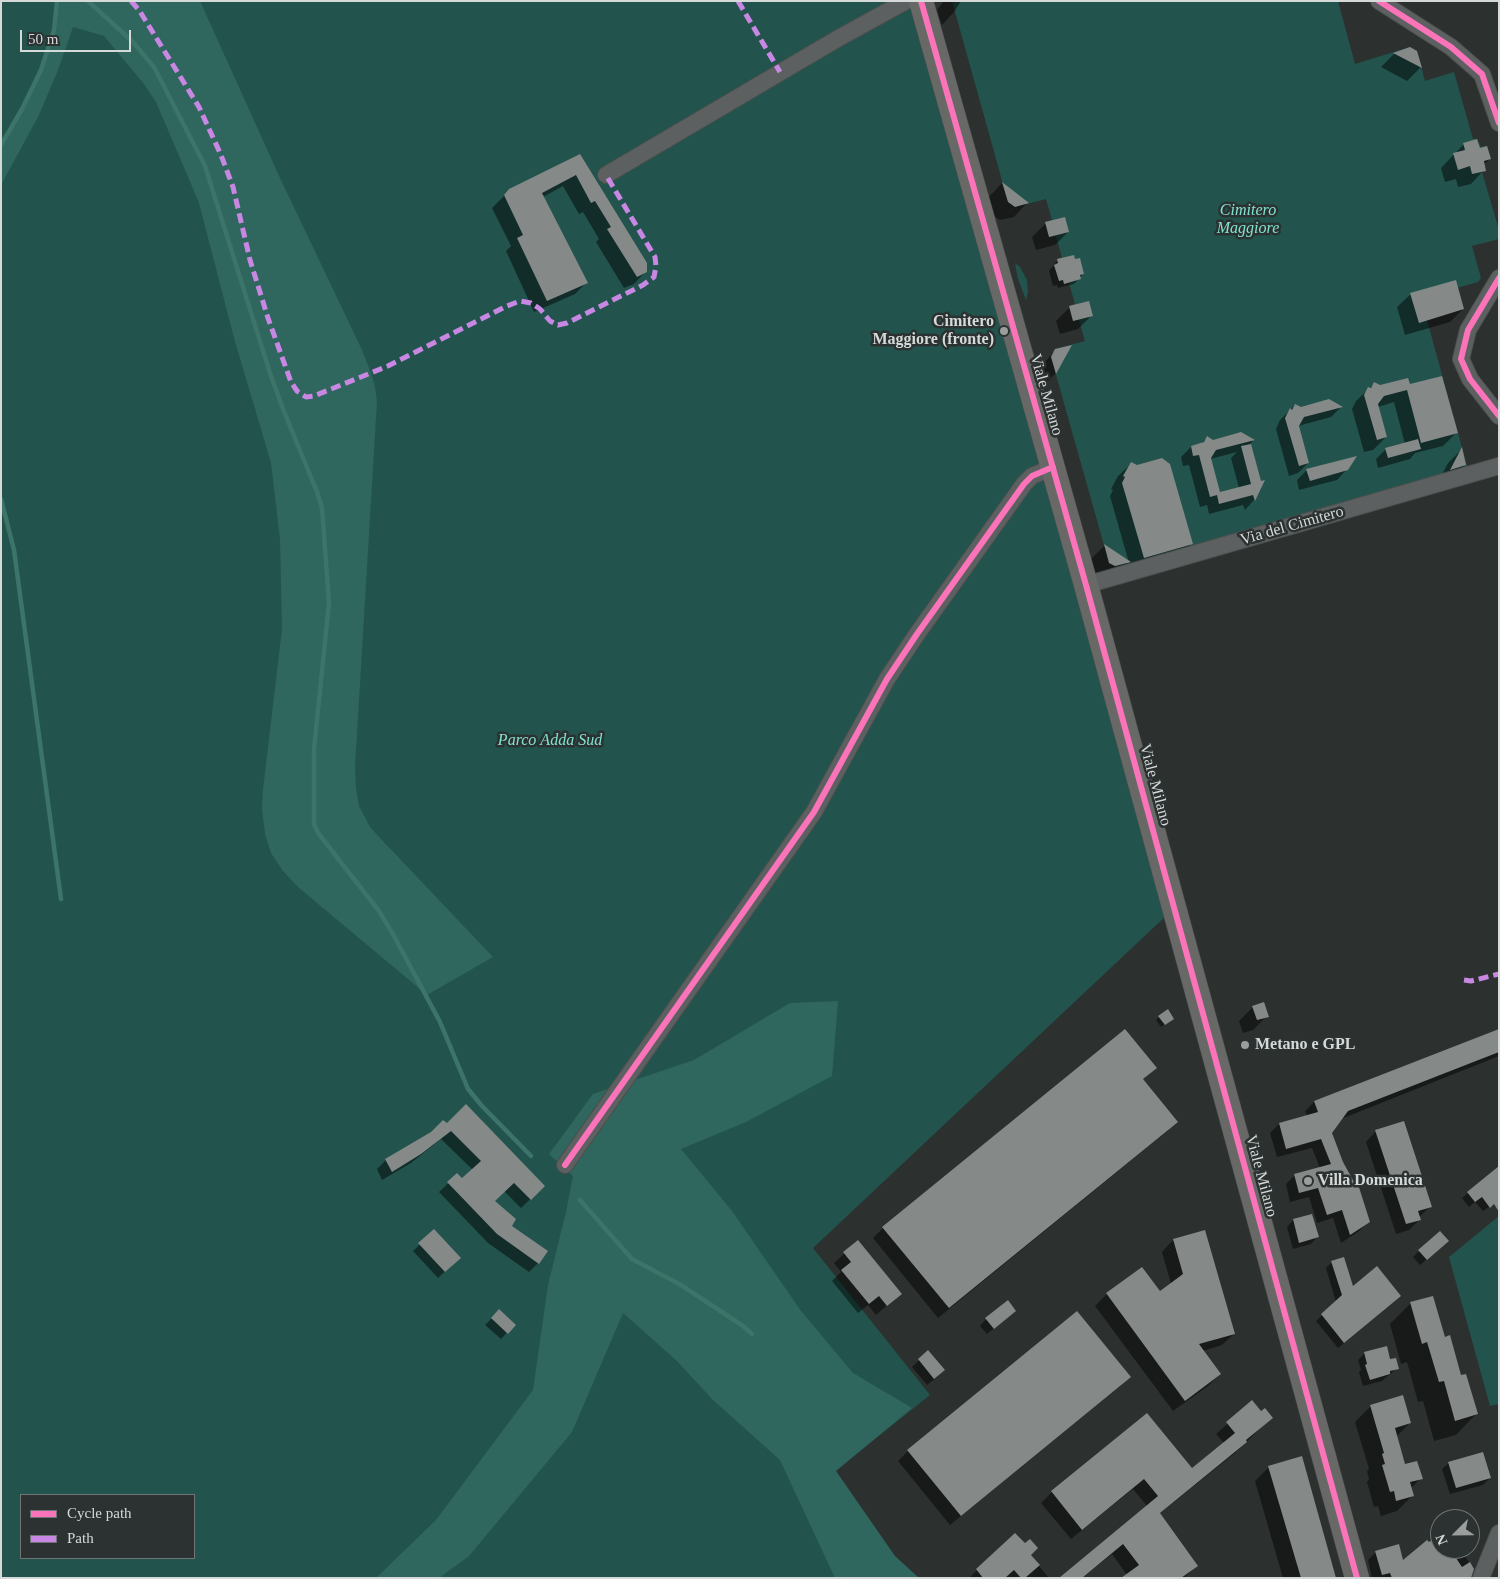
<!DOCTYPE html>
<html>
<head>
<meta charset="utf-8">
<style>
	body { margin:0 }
	#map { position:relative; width:1500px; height:1579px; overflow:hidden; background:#2c3130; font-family:Georgia,serif }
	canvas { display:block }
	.frame { position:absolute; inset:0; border:2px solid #d5d9d8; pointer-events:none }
	.legend { position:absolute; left:20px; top:1494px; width:175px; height:65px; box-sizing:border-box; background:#2b3231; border:1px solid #6f7574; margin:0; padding:6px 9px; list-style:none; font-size:15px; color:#d5d9d8 }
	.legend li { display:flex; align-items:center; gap:10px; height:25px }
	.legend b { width:25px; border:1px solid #6f7574 }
	.north { position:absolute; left:1430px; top:1509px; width:50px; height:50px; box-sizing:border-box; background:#2b3231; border:1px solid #6f7574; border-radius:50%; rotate:247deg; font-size:14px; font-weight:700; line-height:20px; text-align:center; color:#d5d9d8 }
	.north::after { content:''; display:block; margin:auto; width:18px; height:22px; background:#9a9e9d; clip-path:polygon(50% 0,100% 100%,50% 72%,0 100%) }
	.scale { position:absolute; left:20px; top:30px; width:111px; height:22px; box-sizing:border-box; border:2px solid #d5d9d8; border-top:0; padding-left:6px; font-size:15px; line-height:18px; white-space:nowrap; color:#d5d9d8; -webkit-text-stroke:4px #2b3231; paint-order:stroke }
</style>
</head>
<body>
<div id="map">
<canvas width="1500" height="1579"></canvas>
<div class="frame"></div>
<ul class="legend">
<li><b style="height:6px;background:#fb73b8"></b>Cycle path</li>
<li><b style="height:6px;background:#c787e3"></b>Path</li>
</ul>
<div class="north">N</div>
<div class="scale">50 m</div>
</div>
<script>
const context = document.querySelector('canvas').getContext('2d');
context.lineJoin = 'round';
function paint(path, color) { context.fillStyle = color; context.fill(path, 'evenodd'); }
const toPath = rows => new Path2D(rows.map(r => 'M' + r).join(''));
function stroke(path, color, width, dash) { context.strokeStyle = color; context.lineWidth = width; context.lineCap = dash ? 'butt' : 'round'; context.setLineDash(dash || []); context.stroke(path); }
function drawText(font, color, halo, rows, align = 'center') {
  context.font = font + ' Georgia,serif'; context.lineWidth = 5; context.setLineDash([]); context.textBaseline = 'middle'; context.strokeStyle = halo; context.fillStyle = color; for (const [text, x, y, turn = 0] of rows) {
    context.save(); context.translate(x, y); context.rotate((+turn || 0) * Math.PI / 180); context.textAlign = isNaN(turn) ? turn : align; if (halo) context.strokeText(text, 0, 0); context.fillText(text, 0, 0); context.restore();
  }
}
paint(toPath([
	[1,1,913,1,1168,914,813,1248,930,1395,835,1471,895,1558,916,1578,1,1578],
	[21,1495,194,1495,194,1558,21,1558],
	[952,1,1338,1,1355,64,1410,47,1417,51,1425,81,1454,72,1473,139,1477,139,1481,147,1487,146,1491,159,1484,161,1482,172,1499,230,1499,239,1472,246,1481,278,1478,282,1421,298,1467,466,1463,472,1116,567,1109,563,1051,357,1055,349,1085,341,1079,320,1073,321,1069,306,1075,304,1069,283,1064,284,1063,280,1059,281,1054,265,1058,263,1057,259,1062,258,1056,236,1049,237,1045,222,1052,220,1046,199,1015,207,1008,202],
	[1015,263,1020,267,1027,280,1028,292,1026,300,1018,279],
	[1499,1216,1499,1404,1490,1406,1449,1257]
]), '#22544d');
paint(toPath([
	[57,1,200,1,280,178,362,350,371,373,375,387,377,401,355,767,356,789,359,806,370,827,381,839,493,957,427,995,298,887,283,871,271,853,265,834,262,809,263,789,282,629,280,539,271,463,234,338,199,203,186,172,156,102,144,84,104,36,73,27,58,70,39,115,1,185,1,145,22,109,41,70,54,30],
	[838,1001,832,1076,746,1122,681,1149,732,1211,801,1311,853,1373,912,1408,836,1471,895,1556,919,1578,835,1578,780,1460,713,1400,677,1361,623,1313,572,1432,469,1556,439,1578,376,1578,436,1520,533,1390,548,1285,566,1212,573,1176,549,1154,593,1094,694,1060,790,1003]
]), '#2f665d');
paint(toPath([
	[944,1,961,1,954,12,942,25,937,10],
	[1410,49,1415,52,1420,68,1407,81,1381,67,1394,54],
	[1464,144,1480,149,1490,159,1483,165,1484,170,1471,184,1458,187,1456,179,1445,182,1441,168],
	[579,155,646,271,634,284,624,288,596,242,599,239,583,212,579,214,563,186,543,197,587,282,575,294,534,312,506,251,511,246,492,208,510,190],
	[1002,183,1027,203,1014,217,1000,220,994,216,989,197],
	[1046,223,1068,232,1055,245,1036,250,1032,237],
	[1058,260,1083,274,1074,284,1058,288,1057,285,1053,286,1049,271],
	[1411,294,1463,309,1450,322,1405,335,1397,307],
	[1070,307,1092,315,1078,329,1060,334,1056,321],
	[1070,347,1055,374,1042,386,1038,372,1042,365,1056,350],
	[1374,384,1380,387,1409,385,1456,433,1443,446,1415,453,1410,459,1378,468,1376,459,1386,449,1405,444,1394,402,1378,407,1386,437,1373,450,1364,452,1352,409,1356,401],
	[1295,405,1301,408,1341,407,1331,417,1298,426,1308,463,1298,473,1289,476,1276,429,1280,420],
	[1241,434,1253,441,1250,444,1261,483,1263,482,1254,500,1245,510,1243,505,1209,514,1207,505,1200,507,1189,465,1183,466,1181,457,1191,447,1201,444,1207,438,1213,441],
	[1237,452,1231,458,1239,488,1219,494,1210,459],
	[1461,450,1465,465,1451,478,1438,482,1448,463],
	[1131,464,1192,543,1179,556,1131,570,1110,496,1113,490,1111,489,1118,476],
	[1347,469,1337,480,1299,490,1297,480,1307,470],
	[1104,546,1129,562,1116,575,1096,576,1091,559],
	[1253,1007,1267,1016,1253,1030,1243,1033,1239,1021],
	[1159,1017,1170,1021,1161,1027,1156,1020],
	[1499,1030,1499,1056,1341,1119,1331,1133,1342,1163,1368,1222,1359,1231,1341,1243,1333,1218,1317,1223,1309,1197,1290,1202,1286,1184,1295,1175,1320,1168,1312,1148,1277,1157,1270,1133,1279,1124,1307,1116,1305,1111,1314,1102],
	[1155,1068,1142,1080,1176,1122,1166,1132,938,1318,873,1238,883,1228],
	[443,1121,544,1186,521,1208,504,1191,494,1201,538,1263,529,1272,488,1243,439,1192,457,1175,462,1180,473,1170,441,1139,411,1163,382,1180,377,1169,386,1160,432,1133],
	[1376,1131,1431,1206,1419,1217,1420,1219,1409,1230,1396,1234,1366,1142],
	[1468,1193,1499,1201,1483,1211,1475,1202,1469,1207,1462,1198],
	[1293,1220,1317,1237,1311,1244,1293,1249,1287,1227],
	[434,1231,453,1264,438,1278,413,1251],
	[1173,1240,1234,1334,1222,1345,1203,1351,1220,1374,1208,1386,1173,1411,1095,1306,1107,1294,1159,1293,1171,1284,1162,1252],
	[857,1242,900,1294,876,1315,868,1305,858,1313,832,1281,841,1272,834,1263],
	[1440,1248,1420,1265,1413,1257,1419,1251],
	[1332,1262,1353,1288,1393,1302,1338,1348,1316,1321,1336,1302,1326,1268],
	[1411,1303,1444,1338,1476,1414,1456,1435,1434,1441,1423,1401,1418,1402,1407,1362,1401,1364,1390,1324],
	[499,1311,514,1325,501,1339,485,1325],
	[1077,1312,1129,1377,1119,1387,950,1525,898,1461,908,1451],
	[1008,1317,987,1334,980,1326,986,1319],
	[928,1352,937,1377,927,1385,912,1367],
	[1365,1353,1390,1361,1397,1368,1382,1381,1363,1386,1359,1372,1361,1370,1358,1360],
	[1252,1402,1261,1413,1271,1418,1235,1453,1159,1514,1196,1566,1184,1578,1123,1578,1127,1575,1112,1554,1082,1578,1147,1506,1133,1489,1071,1539,1041,1503,1052,1492,1147,1414,1192,1470,1224,1443,1216,1434],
	[1371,1406,1410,1423,1396,1437,1405,1466,1421,1478,1411,1488,1413,1495,1397,1511,1381,1516,1378,1506,1374,1507,1367,1482,1369,1479,1367,1471,1369,1469,1355,1422],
	[1449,1463,1490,1478,1483,1485,1450,1494,1442,1469],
	[1269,1467,1335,1578,1283,1578,1255,1481],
	[1015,1534,1030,1555,1049,1578,969,1578],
	[1440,1549,1461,1549,1473,1569,1470,1578,1372,1578,1368,1560,1376,1552,1403,1562]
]), '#0007');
stroke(toPath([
	[88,1,133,42,154,67,205,166,270,373,283,409,317,492,322,508,329,603,314,749,314,824,318,833,379,911,394,936,440,1022,468,1089,482,1106,531,1156],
	[1,145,22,109,41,70,54,30,57,1],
	[1,499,14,550,61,899],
	[580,1200,632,1259,681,1285,743,1326,752,1334]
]), '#3c746a', 4.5);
paint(toPath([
	[1410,47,1417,51,1422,68,1393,53],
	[1477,139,1480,148,1487,146,1491,159,1484,161,1486,171,1472,174,1470,166,1458,170,1453,153,1465,150,1463,143],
	[580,154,647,263,647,272,637,277,607,229,611,227,595,201,591,203,576,175,542,193,588,283,547,301,517,238,523,235,504,195,509,189],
	[1002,182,1029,203,1015,207,1008,202],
	[1065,217,1069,232,1049,237,1045,222],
	[1074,255,1075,259,1080,258,1084,274,1080,275,1081,279,1064,284,1063,280,1059,281,1054,265,1058,263,1057,259],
	[1456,280,1464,309,1419,323,1410,293],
	[1089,301,1093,316,1073,321,1069,306],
	[1072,345,1056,374,1051,357,1055,349],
	[1442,376,1458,433,1421,443,1407,390,1384,396,1378,404,1387,437,1377,440,1364,395,1368,387,1371,388,1374,382,1380,385,1408,378,1410,384],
	[1329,399,1343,407,1304,417,1299,426,1309,463,1299,466,1285,418,1290,408,1292,410,1295,404,1301,407],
	[1241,432,1255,440,1216,450,1211,458,1220,492,1251,484,1241,446,1251,444,1261,481,1265,480,1255,501,1253,495,1219,504,1217,495,1210,497,1199,455,1193,456,1191,446,1204,442,1207,436,1213,440],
	[1418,439,1421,449,1388,458,1385,448],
	[1462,447,1466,465,1450,470],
	[1357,456,1348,470,1310,481,1306,469],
	[1162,458,1170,464,1193,544,1144,558,1122,483,1125,477,1123,476,1131,462,1137,465],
	[1104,544,1131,562,1115,566,1109,563],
	[1264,1002,1269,1017,1257,1020,1252,1006],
	[1168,1009,1174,1019,1165,1025,1158,1016],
	[1125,1029,1157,1068,1143,1079,1178,1122,949,1308,882,1227],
	[1499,1029,1499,1052,1348,1111,1332,1133,1343,1162,1354,1182,1357,1181,1370,1222,1350,1235,1342,1210,1327,1215,1318,1188,1299,1193,1294,1174,1331,1164,1321,1139,1286,1149,1279,1123,1318,1112,1314,1101],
	[466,1104,545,1186,531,1200,514,1183,495,1201,516,1219,512,1226,548,1251,539,1264,497,1234,447,1182,457,1173,462,1178,481,1161,451,1131,421,1154,392,1172,385,1159,431,1132,443,1120,447,1123],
	[1404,1121,1432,1207,1418,1211,1421,1220,1406,1224,1375,1130],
	[1499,1166,1499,1212,1494,1204,1490,1208,1482,1197,1475,1202,1467,1192],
	[1312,1214,1319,1237,1299,1243,1293,1219],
	[434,1229,461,1258,445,1272,418,1243],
	[1205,1230,1235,1334,1199,1344,1221,1374,1185,1401,1106,1293,1142,1267,1160,1291,1183,1274,1173,1239],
	[1440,1231,1449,1241,1427,1260,1418,1250],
	[858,1240,902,1294,887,1306,879,1296,869,1304,841,1270,851,1262,843,1252],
	[1344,1257,1353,1286,1377,1266,1401,1296,1344,1343,1321,1314,1342,1295,1331,1261],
	[1433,1296,1445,1337,1450,1335,1461,1375,1466,1374,1478,1414,1455,1421,1444,1381,1439,1382,1427,1342,1422,1344,1410,1302],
	[1008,1300,1016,1311,994,1329,985,1318],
	[499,1309,516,1325,508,1334,491,1318],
	[1077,1311,1131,1377,961,1516,907,1450],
	[1387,1346,1390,1359,1396,1358,1399,1369,1390,1371,1390,1374,1370,1380,1365,1365,1367,1364,1364,1352],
	[928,1350,945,1370,934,1379,918,1359],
	[1403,1395,1411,1423,1395,1428,1405,1464,1417,1461,1423,1479,1410,1482,1414,1496,1396,1501,1394,1491,1390,1492,1382,1465,1385,1464,1382,1454,1384,1453,1370,1405],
	[1252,1400,1261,1411,1265,1408,1273,1418,1246,1440,1247,1442,1160,1513,1198,1566,1181,1578,1121,1578,1139,1565,1123,1544,1082,1578,1059,1578,1158,1496,1144,1479,1082,1530,1051,1491,1147,1413,1192,1468,1235,1433,1226,1422],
	[1483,1452,1491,1478,1456,1488,1448,1462],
	[1302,1456,1336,1578,1301,1578,1268,1466],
	[1015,1533,1025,1543,1030,1539,1038,1548,1031,1555,1040,1565,1025,1578,1021,1578,1014,1570,1005,1578,983,1578,976,1569],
	[1440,1535,1440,1549,1450,1549,1462,1567,1470,1562,1474,1569,1471,1578,1392,1578,1390,1573,1382,1575,1375,1551,1399,1544,1403,1560,1427,1540,1429,1542]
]), '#858988');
const street = toPath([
	[1379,1,1451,47,1482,74,1499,123],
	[606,175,837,39,906,1],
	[1499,278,1468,330,1461,359,1470,379,1499,416],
	[1086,585,1499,466],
	[565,1165,814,812,887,679,917,634,1024,484,1032,476,1053,467],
	[1481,1578,1499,1533]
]);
const secondary = toPath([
	[921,1,1086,585,1357,1578]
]);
stroke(street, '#4b4f4e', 18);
stroke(secondary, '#4b4f4e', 25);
stroke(street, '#5d6060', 16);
stroke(secondary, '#686867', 24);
stroke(toPath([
	[131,1,139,10,199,107,221,155,233,187,250,260,268,318,291,382,297,391,306,397,314,396,388,366,507,306,520,301,531,303,540,309,550,321,558,325,567,323,643,285,654,277,656,266,655,257,606,175],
	[738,1,780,72],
	[1464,980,1471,981,1499,974]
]), '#c787e3', 5, [10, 5]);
stroke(toPath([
	[921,1,1086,585,1357,1578],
	[1379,1,1451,47,1482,74,1499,123],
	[1499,278,1468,330,1461,359,1470,379,1499,416],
	[565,1165,814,812,887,679,917,634,1024,484,1032,476,1053,467]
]), '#fb73b8', 6);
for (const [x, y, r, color] of [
	[1004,331,5,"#9a9e9d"],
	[1245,1045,5,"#9a9e9d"],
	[1308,1181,5,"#9a9e9d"]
]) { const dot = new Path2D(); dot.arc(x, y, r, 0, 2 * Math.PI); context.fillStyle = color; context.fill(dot); stroke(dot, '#2b3231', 2); }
drawText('italic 16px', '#81e2d1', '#2b3231', [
	["Cimitero",1248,211],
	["Maggiore",1248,229],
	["Parco Adda Sud",550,741]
]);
drawText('bold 16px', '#d5d9d8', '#2b3231', [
	["Cimitero",994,322,"right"],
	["Maggiore (fronte)",994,340,"right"],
	["Metano e GPL",1255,1045],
	["Villa Domenica",1318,1181]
], 'left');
drawText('16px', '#d5d9d8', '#2b3231', [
	["Viale Milano",1046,395,74],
	["Via del Cimitero",1292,526,-16],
	["Viale Milano",1155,785,75],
	["Viale Milano",1261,1176,75]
]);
</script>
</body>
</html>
